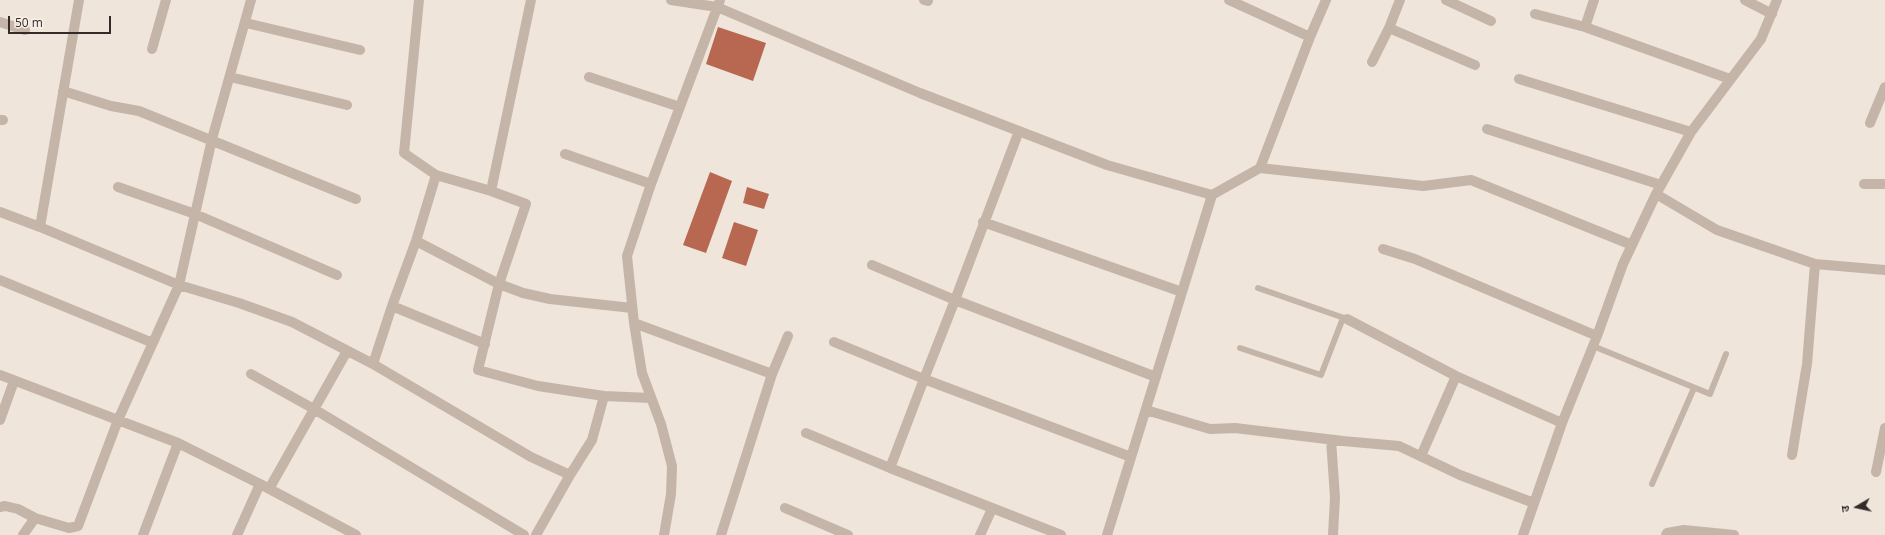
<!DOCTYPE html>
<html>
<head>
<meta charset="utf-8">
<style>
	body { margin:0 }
	#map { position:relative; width:1885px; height:535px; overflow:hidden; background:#efe5db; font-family:"Open Sans","Noto Sans Devanagari",sans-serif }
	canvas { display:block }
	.north { position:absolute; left:1837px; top:487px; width:40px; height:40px; -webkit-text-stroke:3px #f7efe7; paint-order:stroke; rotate:261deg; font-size:11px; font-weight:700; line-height:16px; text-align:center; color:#332b28 }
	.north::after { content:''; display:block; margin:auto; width:14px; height:18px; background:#332b28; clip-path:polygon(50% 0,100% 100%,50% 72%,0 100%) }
	.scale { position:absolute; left:8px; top:16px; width:103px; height:18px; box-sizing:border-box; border:2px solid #332b28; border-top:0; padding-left:5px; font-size:12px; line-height:14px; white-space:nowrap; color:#332b28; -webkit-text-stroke:3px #f7efe7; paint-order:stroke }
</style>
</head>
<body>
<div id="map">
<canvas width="1885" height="535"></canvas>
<div class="north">उ</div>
<div class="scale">50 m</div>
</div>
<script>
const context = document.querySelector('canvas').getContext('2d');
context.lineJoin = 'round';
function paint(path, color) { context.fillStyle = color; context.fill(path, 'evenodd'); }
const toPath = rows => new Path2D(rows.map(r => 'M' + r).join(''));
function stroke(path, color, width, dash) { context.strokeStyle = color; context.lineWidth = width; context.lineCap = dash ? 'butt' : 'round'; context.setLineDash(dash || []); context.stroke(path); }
paint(toPath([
	[718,27,766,43,753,81,706,64],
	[710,172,732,181,706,253,683,245],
	[747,187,769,194,764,209,743,203],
	[734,222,758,230,746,266,722,258]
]), '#b86750');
stroke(toPath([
	[1258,288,1347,319],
	[1593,346,1710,394,1726,354],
	[1240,348,1321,375,1343,318],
	[1652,484,1694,388]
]), '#c5b5a9', 6);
stroke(toPath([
	[251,0,212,139,179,285,239,303,292,322,373,364,392,306,485,344],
	[419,0,404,153,436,175],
	[671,0,717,7,920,93,1107,165,1212,195,1107,535],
	[924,0,928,1],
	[1229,0,1310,37],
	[1446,0,1491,21],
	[1745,0,1772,14],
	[1535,14,1585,27,1594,0],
	[0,22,25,30],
	[246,23,360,50],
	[1585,27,1730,79],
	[1389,28,1475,65],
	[152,49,166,0],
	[1372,62,1389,28,1400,0],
	[230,77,347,105],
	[589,77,680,107],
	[1519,79,1691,132],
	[63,91,111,106,139,111,356,199],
	[0,120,3,120],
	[1870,123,1885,87],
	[1487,129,1661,185],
	[565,154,651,184],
	[1260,168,1310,37,1326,0],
	[1864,184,1885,184],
	[118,187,195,214,337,275],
	[491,191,531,0],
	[1656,194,1717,230,1815,264,1885,270],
	[1212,195,1260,168,1423,186,1471,180,1632,245],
	[0,212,40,227],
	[983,222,1182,292],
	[1383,249,1415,259,1597,336],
	[872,265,955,300,1019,131],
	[0,280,153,343],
	[392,306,416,241,436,175,491,191,526,204,499,284,416,241],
	[632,308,550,299,523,293,499,284,478,370,538,386,604,396,651,398],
	[1347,319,1456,376,1562,423],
	[634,323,772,374,721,535],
	[834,342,924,379,890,468,1061,535],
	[373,364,531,457,570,475,536,535],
	[251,374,314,409,524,535],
	[772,374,788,336],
	[0,375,178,443,143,535],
	[1146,410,1210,429,1235,428,1343,441,1399,446,1460,475,1534,503],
	[0,420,14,381],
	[806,433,890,468],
	[1331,440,1335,497,1333,535],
	[178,443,260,484,356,535],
	[1792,455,1807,364,1815,264],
	[1421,456,1456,376],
	[1131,457,924,379,955,300,1156,377],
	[1876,472,1885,428],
	[570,475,592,440,604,396],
	[269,489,347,351],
	[0,507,5,506,18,509,35,518,23,535],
	[785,508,848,535],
	[35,518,69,528,78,526,118,420,179,285,40,227,79,0],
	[237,535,260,484],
	[664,535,671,494,672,466,661,424,642,373,634,323,627,256,651,184,720,0],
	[980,535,992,509],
	[1523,535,1562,423,1597,336,1623,264,1656,194,1691,132,1761,39,1777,0],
	[1666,535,1667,533,1684,530,1734,535]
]), '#c5b5a9', 10);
</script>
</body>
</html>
